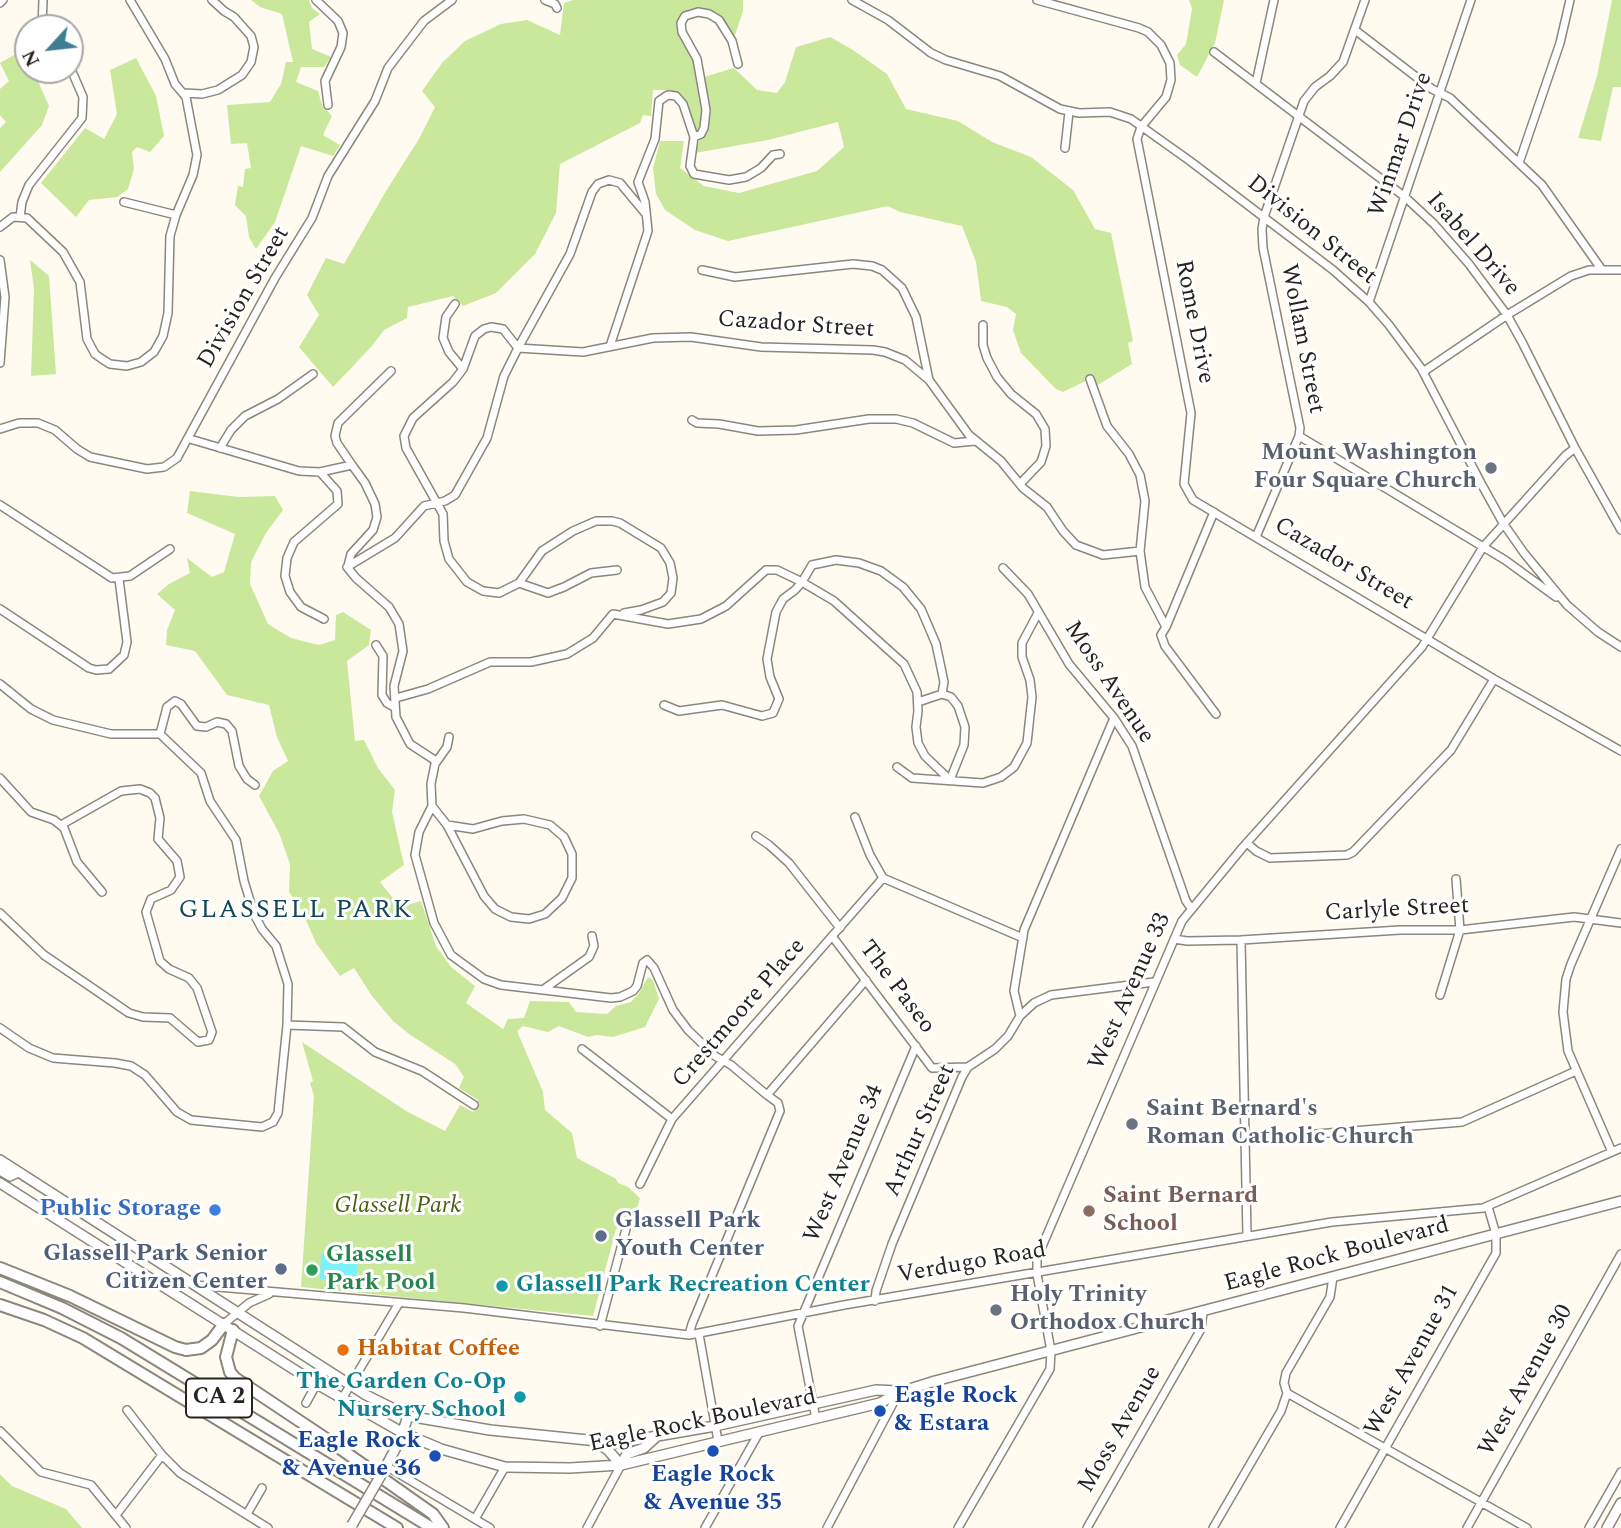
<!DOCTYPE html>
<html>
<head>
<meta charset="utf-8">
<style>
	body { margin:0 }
	#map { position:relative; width:1621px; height:1528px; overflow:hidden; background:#fffbf0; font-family:Spectral,serif }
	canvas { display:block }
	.north { position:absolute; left:14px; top:14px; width:70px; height:70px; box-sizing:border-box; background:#fff; border:2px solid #a8a7a6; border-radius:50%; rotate:243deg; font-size:19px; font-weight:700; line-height:28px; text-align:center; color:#262421 }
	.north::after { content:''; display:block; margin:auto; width:24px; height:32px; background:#3f7e92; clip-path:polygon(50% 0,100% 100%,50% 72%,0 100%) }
</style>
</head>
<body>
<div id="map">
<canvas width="1621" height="1528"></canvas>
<div class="north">N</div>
</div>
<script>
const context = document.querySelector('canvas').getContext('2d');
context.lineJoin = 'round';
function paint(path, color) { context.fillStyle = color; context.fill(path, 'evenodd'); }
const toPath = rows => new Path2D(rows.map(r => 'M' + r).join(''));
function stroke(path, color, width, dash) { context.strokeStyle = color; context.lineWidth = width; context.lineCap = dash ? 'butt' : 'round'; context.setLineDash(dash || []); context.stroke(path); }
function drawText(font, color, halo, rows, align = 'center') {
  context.font = font + ' Spectral,serif'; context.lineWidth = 6; context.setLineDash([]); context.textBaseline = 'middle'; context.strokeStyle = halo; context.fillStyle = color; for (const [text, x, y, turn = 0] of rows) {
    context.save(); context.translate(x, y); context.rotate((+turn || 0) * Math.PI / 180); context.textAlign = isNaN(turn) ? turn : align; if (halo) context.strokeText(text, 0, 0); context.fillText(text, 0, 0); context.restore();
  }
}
paint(toPath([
	[251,0,309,0,312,8,320,14,309,22,312,49,331,57,324,67,301,67,296,82,318,91,322,105,332,116,323,135,340,145,333,156,301,146,275,222,256,249,249,237,246,216,235,205,238,186,243,187,245,169,251,168,247,143,231,144,227,105,270,102,281,84,286,62,293,62,282,14,260,7],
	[573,0,743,0,743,11,734,38,719,15,709,11,697,8,684,14,678,21,678,31,691,52,699,88,702,109,701,124,698,133,678,93,669,90,653,90,651,116,643,115,640,123,560,164,556,213,535,254,496,293,463,306,453,296,408,307,407,318,384,330,371,347,333,387,299,347,319,315,307,295,326,258,344,264,386,191,419,139,435,107,422,91,442,63,465,41,501,24,527,20,560,35,564,3],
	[1189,0,1224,0,1215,43,1197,77,1180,65,1177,55,1186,44,1192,9],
	[1612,0,1621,0,1621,87,1613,87,1601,141,1578,138,1597,76],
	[830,37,853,50,887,74,906,109,958,121,992,142,1031,157,1073,190,1095,229,1111,233,1133,341,1128,343,1132,364,1096,386,1092,378,1063,392,1056,389,1021,353,1013,330,1016,314,1007,307,981,301,976,262,962,226,900,212,888,206,728,241,695,230,665,210,656,194,653,168,660,141,684,141,680,168,704,186,739,193,817,171,844,147,838,122,768,140,695,153,706,122,708,110,704,77,734,68,757,90,777,93,785,82,796,47],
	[19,52,28,62,28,70,33,70,49,106,42,125,0,172,0,128,6,122,0,115,0,89,9,81,0,63],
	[136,58,156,96,164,136,150,152,137,147,132,152,134,169,128,189,117,197,89,200,76,217,41,183,85,128,104,139,117,114,110,70],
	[30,260,49,276,56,374,31,376,34,289],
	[190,491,238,497,275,496,283,510,266,533,251,562,250,584,268,624,291,638,319,645,335,640,336,615,343,612,371,630,369,645,347,661,355,741,364,740,378,768,395,790,392,812,404,865,380,882,400,907,421,901,436,946,451,967,475,986,466,1003,503,1029,508,1019,524,1018,530,1001,569,1002,576,1012,607,1014,616,1006,631,1002,639,993,648,977,653,980,659,999,645,1027,613,1037,597,1035,588,1037,559,1026,548,1032,523,1026,517,1031,543,1092,545,1110,572,1133,577,1158,616,1179,618,1183,628,1187,640,1198,633,1221,616,1229,593,1316,301,1287,314,1096,310,1083,313,1081,302,1042,406,1111,445,1131,460,1105,473,1112,478,1100,459,1088,464,1077,455,1064,409,1034,393,1021,372,996,354,968,340,976,316,943,302,911,289,892,290,864,279,833,259,796,273,771,288,761,277,737,269,705,227,695,195,651,166,645,167,630,175,610,157,594,169,584,190,573,187,558,212,577,224,572,235,534,187,513],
	[0,1474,12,1486,66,1509,82,1528,0,1528]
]), '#c9e89c');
paint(toPath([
	[321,1254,358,1257,356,1281,320,1279]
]), '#7df1f9');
const minor = toPath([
	[316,0,338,21,343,33,341,47,325,81,328,105],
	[545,0,555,4,557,8],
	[852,0,888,20,931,53,946,60,1000,76,1060,109,1079,113,1110,112,1131,119,1190,161,1333,270,1369,302,1389,325,1421,368,1482,485,1503,523,1524,553,1567,605,1598,632,1621,647],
	[1037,0,1139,28,1148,32,1161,45,1170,63,1171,80,1166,97,1141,127,1137,139,1191,413,1184,484,1193,500,1494,679,1621,751],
	[0,3,3,0],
	[42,28,43,0],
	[1355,30,1432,89,1450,98,1542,185,1602,270],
	[1214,52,1405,197,1434,224,1469,264,1507,315,1522,342,1575,448,1621,530],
	[1256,83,1274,0],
	[183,93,202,94,218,90,242,75,251,62,254,47,251,36,234,17,224,11,212,0],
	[694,137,701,134,704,128,706,110,697,59,682,32,681,23,685,16,698,12,709,14,719,20,732,41,738,64],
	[1065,148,1069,112],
	[1519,163,1560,43,1570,0],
	[124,202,176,215],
	[20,217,22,202,29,185,82,118,83,97,70,67],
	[0,227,13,217,27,218,63,252,80,282,87,339,95,354,102,359,110,364,127,366,141,362,154,352,163,336,168,313,170,236,176,215,193,175,197,155,186,97,175,84,165,59,130,0],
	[0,260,5,297,0,363],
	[702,270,735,277,853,264,872,266,882,270,902,288,916,317,929,380],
	[1369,302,1471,0],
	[455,304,446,317,443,338,449,352,463,369,453,382,413,418,404,436,406,448,443,514,444,541,449,559,467,582,483,591,499,593,519,583,542,551,573,531,596,521,612,521,620,523,661,548,670,563,673,578,671,593,663,602,641,610,624,613],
	[983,325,983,345,987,358,997,377,1011,394,1036,414,1045,429,1046,446,1041,462,1020,484],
	[610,346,648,231,645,202,638,182,655,139,659,101,668,95,676,96,683,104,694,137,690,166,694,174,729,180,746,177,761,168,773,155,780,154],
	[463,369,475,336,484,329,491,327,503,329,518,348,570,254,592,192,598,184,609,180,620,183,645,213],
	[1423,372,1507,315,1571,276,1589,270,1621,270],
	[1090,379,1107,426,1129,454,1140,475,1145,501,1140,551],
	[692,420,697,423,719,424,758,431,796,430,869,419,896,419,913,423,954,443,975,441],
	[0,429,19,423,38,423,55,430,77,449,90,457,147,469,164,467,177,458,275,278,312,218,328,176,375,101,388,68,424,21,452,0],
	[1299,436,1505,560,1556,597],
	[190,439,299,471,320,472,352,465,365,483,375,504,377,517,373,530,351,554,348,566],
	[220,448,231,430,245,416,278,399,313,374],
	[352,465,337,443,335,436,338,423,391,371],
	[320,472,337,491,338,504,294,542,287,558,285,576,290,592,301,607,324,619],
	[0,505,112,578,130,576,170,549],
	[1256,537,1299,436,1300,428,1263,248,1262,229,1264,217,1304,101,1315,87,1330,76,1343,62,1365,0],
	[347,567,395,538,424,506,445,501,455,495,487,438,504,376,518,348,583,352,653,338,691,337,761,347,873,350,885,352,905,360,929,380,969,435,1001,461,1023,488,1047,507,1063,531,1076,545,1103,555,1140,551,1145,587,1166,627,1214,512],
	[347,567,356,578,389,607,399,624,403,651,394,686,396,717,410,744,436,761],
	[1003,568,1028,594,1069,664,1114,718,1132,746,1186,901,1191,908],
	[519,583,548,593,564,587,591,573,617,570],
	[0,609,89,668,96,670,109,669,124,655,127,642,119,579],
	[1166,627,1161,635,1165,646,1216,714],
	[376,645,383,656,382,695,387,703,394,707],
	[0,684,31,709,53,720,111,734,160,734,201,773,210,801,236,840,244,881,254,914,262,929,276,946,288,984,287,1025,278,1113,273,1122,262,1127,191,1120,177,1112,145,1075,131,1066,115,1063,53,1058,29,1048,0,1028],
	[942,694,951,697,958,706,965,727,964,745,950,780],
	[396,698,428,689,490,662,531,662,567,654,593,638,613,614,668,624,701,619,726,606,766,570,777,570,802,582,812,565,836,560,859,563,881,571,903,587,921,609,936,644,944,682,942,694],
	[918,702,942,694],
	[664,705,679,711,722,705,762,716,773,713,779,699,770,677,767,659,776,612,783,599,795,590,802,582,834,601,904,664,917,692,918,711,916,727,918,743,925,756,950,780],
	[160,734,167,707,175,701,181,704,197,726,206,727,217,722,226,724,232,731,239,766,247,779,255,785],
	[449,737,447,747,435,764,431,784,432,806,419,832,415,855,434,923,451,955,484,979,501,985,611,998,620,997,633,991,637,986,643,963,647,960,654,968,673,1010,688,1030,715,1056,731,1065,767,1095],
	[897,767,912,778,983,783,1001,777,1014,767,1027,743,1032,697,1030,680,1022,657,1022,643,1038,613],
	[0,778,31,812,54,820,64,828,77,862,102,892],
	[432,806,447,825,484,896,495,909,511,917,529,919,545,914,562,898,572,878,572,854,564,837,550,825,524,819,502,821,473,829,447,825],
	[855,817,870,855,883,878,1023,938],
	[756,836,769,845,789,863,840,928],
	[1247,843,1256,851,1270,858,1347,855,1353,852,1451,750,1494,679],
	[0,913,44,955,129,1013,143,1017,170,1018,198,1042,209,1040,212,1032,197,988,189,978,169,969,160,961,146,912,151,899,171,890,180,877,177,861,158,839,160,818,155,798,150,793,140,789,121,791,61,825],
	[832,936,932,1068,968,1067],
	[1174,939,1187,941,1241,940,1400,930,1460,930,1574,917,1621,923],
	[1241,940,1247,1236],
	[544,989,589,957,594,946,592,936],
	[1440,995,1460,930,1456,879],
	[1020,1016,1034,1003,1051,995,1154,982],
	[287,1025,343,1027,375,1052,422,1071,474,1105],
	[582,1049,672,1119],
	[1244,1140,1462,1122,1576,1071],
	[1612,1152,1568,1051,1563,1012,1566,979,1571,964,1621,849],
	[640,1184,672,1119,883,878],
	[195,1285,464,1308,689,1335,844,1305,1332,1222,1483,1208,1621,1148],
	[875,1301,876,1291,892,1244,962,1077,968,1067,995,1049,1008,1036,1020,1016,1014,991,1024,930,1114,718],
	[224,1324,249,1303,269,1294],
	[600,1326,626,1229],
	[699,1334,718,1441],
	[689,1335,692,1324,780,1111,778,1103,767,1095,866,980],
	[1287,1393,1527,1528],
	[342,1399,399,1303],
	[306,1403,325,1369],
	[127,1410,162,1455,180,1473,268,1528],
	[816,1419,798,1326,916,1046],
	[0,1431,41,1472,91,1485,126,1528],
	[386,1466,490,1528],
	[247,1514,262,1488],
	[116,1515,162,1455],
	[475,1519,505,1467],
	[587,1528,621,1465],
	[705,1528,760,1431],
	[827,1528,899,1392],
	[958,1528,1050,1369,1051,1351,1037,1274,1037,1258,1182,921,1243,847,1422,647,1483,547,1565,456,1575,448],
	[1087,1528,1201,1329,1203,1312],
	[1213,1528,1281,1411,1287,1393,1284,1383,1286,1373,1330,1297,1333,1277],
	[1340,1528,1496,1253,1496,1234,1488,1207],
	[1467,1528,1621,1254],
	[1589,1528,1621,1472]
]);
const major = toPath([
	[0,1160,366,1395,408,1416,490,1430,617,1443,715,1426,876,1390,898,1391],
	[0,1170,10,1176,18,1172],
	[0,1183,317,1384,403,1433,441,1449,505,1467,570,1468,621,1465,880,1403,900,1392,935,1381,1621,1201],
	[597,1443,608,1450,621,1465],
	[621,1465,627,1454,644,1448,655,1438],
	[384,1470,400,1440,408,1416],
	[1607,1528,1621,1503]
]);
const highway = toPath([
	[0,1268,70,1296,175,1347,186,1350,201,1348,212,1340,224,1324],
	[0,1282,62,1308,121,1338,432,1528],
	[0,1305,44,1320,83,1338,397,1528],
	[233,1330,226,1357,230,1372,235,1378,328,1440,433,1514,443,1528]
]);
stroke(minor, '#8b877e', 10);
stroke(major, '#8b877e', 12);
stroke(highway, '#8b877e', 14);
stroke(minor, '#fff', 7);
stroke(major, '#fff', 9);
stroke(highway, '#fff', 10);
const majorBridge = toPath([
	[352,1525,384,1470]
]);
stroke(majorBridge, '#8b877e', 12, []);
stroke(majorBridge, '#fff', 9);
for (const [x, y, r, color] of [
	[1491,468,7,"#6b7280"],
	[1132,1124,7,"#6b7280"],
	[215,1210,7,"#3f7fe0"],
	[1089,1211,7,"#8d6e63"],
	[601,1236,7,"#5c6f8a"],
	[281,1269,7,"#5c6f8a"],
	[312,1270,7,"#2e9e5b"],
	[502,1286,7,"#0f9aa8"],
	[996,1310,7,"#6b7280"],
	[343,1350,7,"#e8710a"],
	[520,1397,7,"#0f9aa8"],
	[880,1411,7,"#1a4fb4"],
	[713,1451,7,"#1a4fb4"],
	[435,1456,7,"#1a4fb4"]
]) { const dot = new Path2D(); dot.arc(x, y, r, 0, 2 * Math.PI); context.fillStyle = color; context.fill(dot); stroke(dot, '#fff', 2.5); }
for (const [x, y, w] of [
	[219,1398,66]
]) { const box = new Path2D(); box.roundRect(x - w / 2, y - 19.5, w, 39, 5); context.fillStyle = '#fff'; context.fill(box); stroke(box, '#262421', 2); }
drawText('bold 23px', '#262421', null, [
	["CA 2",219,1398]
]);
drawText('24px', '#262421', '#fff', [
	["Winmar Drive",1402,145,-71],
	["Division Street",1311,231,39],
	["Isabel Drive",1472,245,49],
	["Division Street",245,298,-60],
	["Rome Drive",1193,322,79],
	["Cazador Street",796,326,4],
	["Wollam Street",1301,339,79],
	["Cazador Street",1343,565,31],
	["Moss Avenue",1108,683,56],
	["Carlyle Street",1397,911,-3],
	["The Paseo",896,988,53],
	["West Avenue 33",1131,992,-66],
	["Crestmoore Place",740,1014,-49],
	["Arthur Street",921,1131,-66],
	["West Avenue 34",845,1164,-67],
	["Eagle Rock Boulevard",1337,1256,-15],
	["Verdugo Road",972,1264,-10],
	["West Avenue 31",1413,1361,-61],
	["West Avenue 30",1527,1381,-61],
	["Eagle Rock Boulevard",703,1422,-12],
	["Moss Avenue",1121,1430,-60]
]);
drawText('bold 24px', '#5b616d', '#fff', [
	["Mount Washington",1477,454,"right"],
	["Four Square Church",1477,482,"right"],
	["Saint Bernard's",1146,1110],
	["Roman Catholic Church",1146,1138],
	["Holy Trinity",1010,1296],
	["Orthodox Church",1010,1324]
], 'left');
drawText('bold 24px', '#785e54', '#fff', [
	["Saint Bernard",1103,1197],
	["School",1103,1225]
], 'left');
drawText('italic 24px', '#476110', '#fff', [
	["Glassell Park",398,1207]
]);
drawText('bold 24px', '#366cbe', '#fff', [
	["Public Storage",201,1210]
], 'right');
drawText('bold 24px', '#4e5e75', '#fff', [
	["Glassell Park",615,1222],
	["Youth Center",615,1250],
	["Glassell Park Senior",267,1255,"right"],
	["Citizen Center",267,1283,"right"]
], 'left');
drawText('bold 24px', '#27864d', '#fff', [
	["Glassell",326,1256],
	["Park Pool",326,1284]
], 'left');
drawText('bold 24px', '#0d838f', '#fff', [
	["Glassell Park Recreation Center",516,1286],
	["The Garden Co-Op",506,1383,"right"],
	["Nursery School",506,1411,"right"]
], 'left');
drawText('bold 24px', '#c56008', '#fff', [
	["Habitat Coffee",357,1350]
], 'left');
drawText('bold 24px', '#164399', '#fff', [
	["Eagle Rock",894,1397],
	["& Estara",894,1425],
	["Eagle Rock",421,1442,"right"],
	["& Avenue 36",421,1470,"right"],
	["Eagle Rock",713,1476,"center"],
	["& Avenue 35",713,1504,"center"]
], 'left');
context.letterSpacing = '2px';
drawText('26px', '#114757', '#fff', [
	["GLASSELL PARK",296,912]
]);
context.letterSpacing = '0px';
</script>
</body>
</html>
